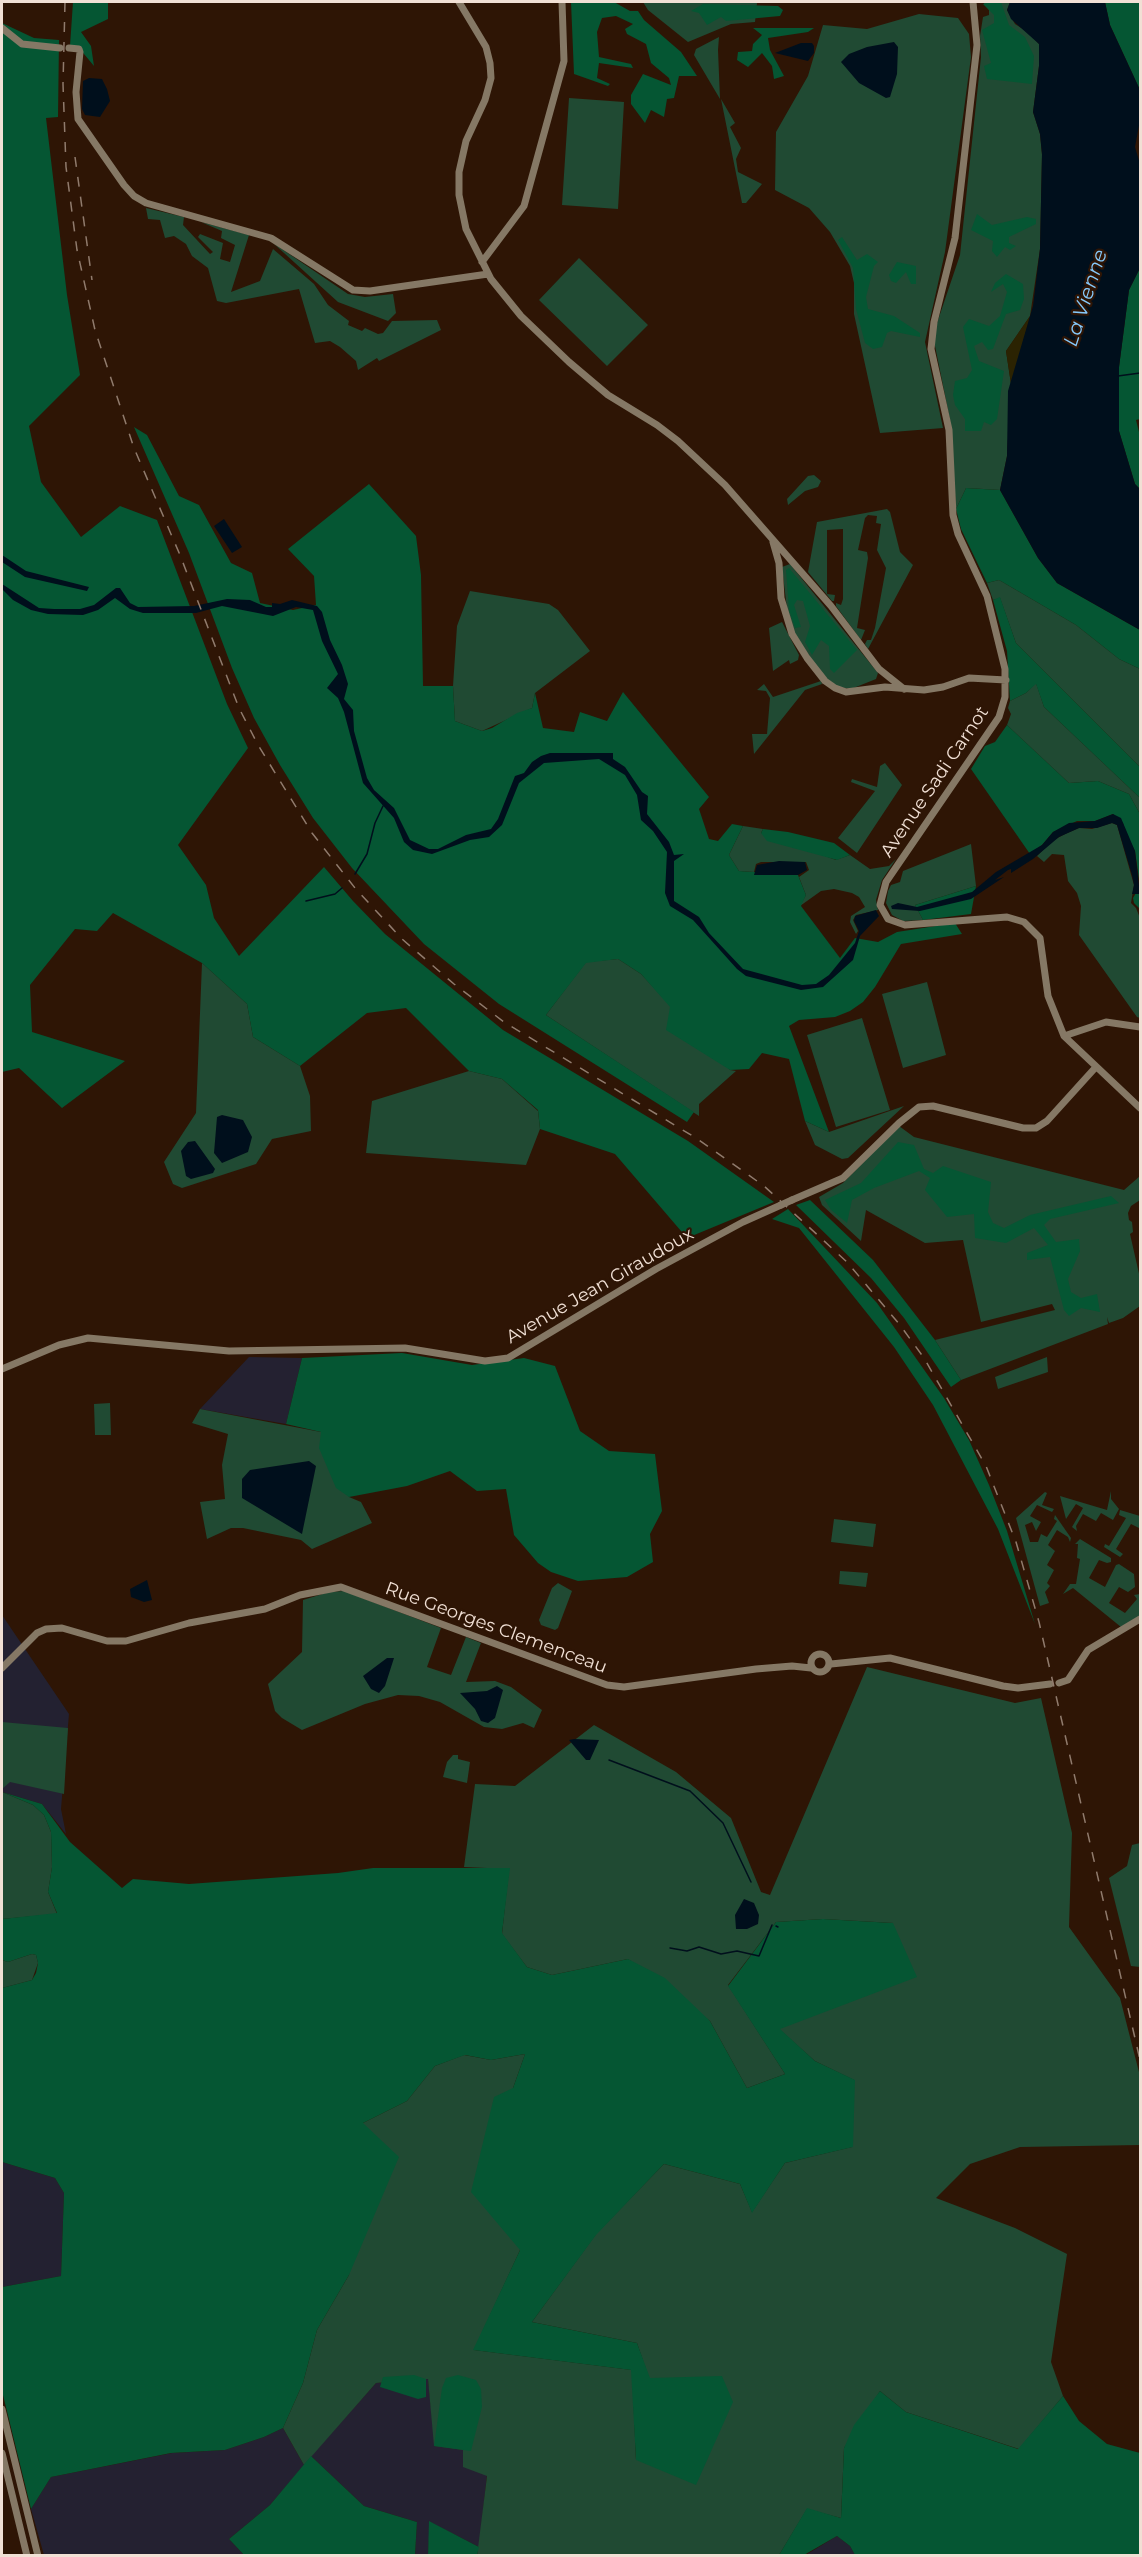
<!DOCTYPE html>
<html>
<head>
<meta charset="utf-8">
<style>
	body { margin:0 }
	#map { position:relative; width:1142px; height:2557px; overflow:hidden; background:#2e1505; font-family:Montserrat,sans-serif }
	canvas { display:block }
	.frame { position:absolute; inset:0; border:3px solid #f1e0d5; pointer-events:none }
</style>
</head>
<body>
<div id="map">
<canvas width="1142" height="2557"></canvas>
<div class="frame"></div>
</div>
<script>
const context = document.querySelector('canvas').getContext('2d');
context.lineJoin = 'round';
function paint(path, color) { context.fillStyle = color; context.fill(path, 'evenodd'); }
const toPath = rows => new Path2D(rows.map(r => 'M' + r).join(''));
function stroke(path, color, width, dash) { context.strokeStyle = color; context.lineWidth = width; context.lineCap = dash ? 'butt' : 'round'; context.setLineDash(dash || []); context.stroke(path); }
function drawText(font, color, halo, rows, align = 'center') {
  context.font = font + ' Montserrat,sans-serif'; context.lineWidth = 4.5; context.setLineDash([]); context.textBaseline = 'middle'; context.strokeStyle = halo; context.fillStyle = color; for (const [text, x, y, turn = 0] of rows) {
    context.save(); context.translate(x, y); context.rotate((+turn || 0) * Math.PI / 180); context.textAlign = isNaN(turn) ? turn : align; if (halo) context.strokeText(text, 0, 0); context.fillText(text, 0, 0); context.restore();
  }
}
paint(toPath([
	[249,1357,302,1358,286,1424,200,1409],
	[428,2378,435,2446,464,2450,487,2475,479,2547,430,2522,428,2555,415,2555,417,2522,364,2506,311,2456,376,2383],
	[283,2428,304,2465,270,2505,229,2539,244,2555,44,2555,31,2509,51,2477,172,2453,225,2450,264,2437],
	[837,2536,850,2546,855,2555,804,2556]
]), '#242131');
paint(toPath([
	[2,1615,69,1714,61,1809,66,1834,42,1804,2,1792],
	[2,2162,55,2178,64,2193,61,2276,2,2287]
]), '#232131');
paint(toPath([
	[643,2,745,2,757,3,755,22,731,24,688,42,648,10],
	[983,2,1010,2,1007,10,1015,24,1029,33,1039,44,1039,66,1033,112,1040,134,1042,155,1040,249,1030,316,1006,351,1011,384,1007,456,1000,490,966,488,956,509,950,420,934,341,936,326,960,255,981,57,980,36,983,17,989,15,989,10],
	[919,14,958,18,969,34,971,57,945,252,925,342,943,428,880,433,854,314,854,283,850,266,830,232,809,208,775,190,776,132,808,76,823,25,867,29],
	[719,37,718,50,720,99,694,55,696,49],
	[569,98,624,102,618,209,562,205],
	[721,99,735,123,730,127,741,148,736,159,738,172,762,184,746,203,742,203],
	[146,208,184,217,183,225,210,254,213,252,198,237,200,234,223,243,220,259,230,262,235,245,221,238,222,231,201,222,249,235,231,292,260,281,273,249,314,284,328,305,349,321,348,325,362,331,365,328,378,334,383,333,392,321,437,320,441,330,379,361,377,358,358,370,356,361,340,347,330,341,315,343,299,289,226,303,217,301,208,268,192,256,186,244,174,236,165,238,160,220,148,219],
	[273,243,348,294,365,297,393,294,396,313,388,321,338,302],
	[579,258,648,325,607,366,539,300],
	[814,475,821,481,818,487,805,491,788,505,787,499,808,476],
	[887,509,890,512,900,552,913,565,868,649,865,644,867,640,871,640,875,628,886,568,877,550,881,524,876,523,877,516,868,515,865,518,858,550,867,552,868,558,857,628,865,630,861,640,836,606,836,603,841,605,843,599,843,529,827,530,827,594,835,595,834,601,832,601,808,572,817,522],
	[790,564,878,673,876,679,851,689,839,687,829,681,816,666,792,629,787,609,782,567],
	[999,580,1076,625,1119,659,1140,669,1140,767,1016,643,1000,598,993,600,987,583],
	[470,591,549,604,558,610,590,651,535,693,532,708,482,731,455,721,453,686,457,626],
	[782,622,799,655,798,660,790,664,789,660,773,671,769,628],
	[821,681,822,684,805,690,754,754,752,734,767,734,770,698,766,691,757,690,764,684,773,697],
	[1036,683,1044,707,1140,798,1140,814,1129,794,1098,781,1069,783,1007,725,1011,714,1008,708,1010,701,1026,693],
	[885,763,902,785,857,853,838,838,875,791,851,782,852,779,877,787,880,766],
	[1112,823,1117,825,1134,885,1131,903,1136,908,1140,918,1140,1018,1137,1017,1079,935,1081,906,1077,893,1068,881,1064,855,1052,854,1044,862,1037,856,1052,841,1065,834,1079,828,1092,829],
	[743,826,763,829,761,833,836,860,850,855,870,869,889,866,896,859,882,880,876,900,878,910,856,915,853,920,858,931,856,934,850,922,851,916,865,907,859,897,852,893,834,889,821,891,800,906,806,895,799,877,809,870,806,862,761,862,756,864,754,872,739,871,729,855],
	[971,844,976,886,915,905,923,920,903,921,892,915,886,903,888,891,891,885,900,882,903,871],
	[618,959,641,974,730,1070,736,1071,699,1104,699,1116,546,1015,586,962],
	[202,963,247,1004,253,1037,300,1066,310,1096,311,1131,272,1139,256,1164,182,1188,173,1184,164,1162,196,1113],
	[927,982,946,1055,903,1068,882,994],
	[862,1018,890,1110,836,1127,807,1035],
	[469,1071,502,1079,538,1111,540,1129,526,1165,366,1153,372,1101],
	[904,1106,848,1158,842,1159,815,1145,805,1121,829,1132],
	[899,1126,914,1137,1124,1190,1140,1176,1140,1200,1131,1206,1128,1213,1129,1220,1132,1222,1133,1232,1130,1234,1140,1278,1140,1306,1123,1318,1109,1323,1107,1317,1108,1324,961,1380,935,1340,1055,1310,1052,1304,981,1322,963,1240,925,1243,866,1210,861,1241,822,1205,819,1197,843,1183],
	[1047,1357,1048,1372,998,1389,995,1377],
	[110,1403,111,1435,95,1435,94,1404],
	[200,1409,321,1432,349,1497,361,1502,372,1523,312,1549,301,1540,243,1528,231,1528,207,1539,200,1502,225,1499,222,1465,228,1434,192,1423],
	[1111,1491,1111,1499,1119,1509,1113,1520,1101,1513,1096,1521,1083,1514,1076,1526,1077,1531,1072,1527,1083,1508,1076,1504,1066,1519,1060,1496,1107,1510],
	[1045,1492,1047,1493,1042,1505,1054,1509,1052,1512,1037,1505,1030,1516,1041,1522,1036,1531,1032,1522,1025,1525,1030,1542,1038,1542,1041,1534,1047,1537,1057,1521,1054,1519,1055,1515,1071,1538,1070,1542,1068,1537,1057,1530,1048,1545,1055,1551,1047,1565,1054,1570,1047,1583,1050,1586,1045,1592,1049,1603,1040,1606,1016,1518],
	[1120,1510,1140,1516,1139,1528,1131,1524,1116,1549,1123,1554,1120,1557,1104,1547,1105,1544,1109,1546,1126,1518,1119,1515],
	[834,1519,876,1524,873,1547,831,1542],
	[1080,1539,1111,1558,1111,1562,1107,1563,1099,1560,1089,1578,1105,1587,1116,1565,1119,1564,1134,1574,1135,1587,1128,1592,1119,1587,1109,1603,1125,1613,1137,1599,1134,1595,1140,1594,1140,1616,1121,1627,1073,1588,1063,1594,1070,1584,1076,1584,1080,1559,1077,1558,1078,1544,1075,1544],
	[840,1571,868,1573,866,1587,839,1584],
	[558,1583,572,1591,558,1628,555,1630,541,1625,539,1620,552,1588],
	[344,1591,441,1628,427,1667,451,1675,466,1637,481,1643,466,1682,495,1681,511,1687,542,1710,534,1728,523,1723,502,1729,484,1727,440,1702,419,1696,398,1695,365,1704,302,1730,282,1718,275,1711,268,1684,302,1652,303,1600,329,1592],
	[867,1667,1015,1703,1041,1698,1072,1833,1069,1927,1120,1998,1140,2076,1140,2145,1020,2147,970,2164,936,2198,1015,2228,1067,2254,1051,2362,1063,2396,1019,2449,906,2412,880,2391,844,2448,841,2518,807,2509,779,2555,477,2556,487,2476,463,2467,463,2450,434,2446,428,2379,376,2383,304,2465,283,2428,303,2383,317,2330,349,2275,363,2123,407,2101,435,2066,464,2055,491,2060,525,2054,513,2088,520,2250,474,2350,632,2370,636,2460,649,2378,637,2343,532,2322,596,2234,664,2164,740,2184,752,2212,785,2163,852,2147,854,2080,815,2061,779,2029,893,1923,823,1919,776,1922,728,1985,785,2074,747,2088,710,2021,628,1959,552,1975,527,1967,502,1934,509,1869,464,1867,475,1784,515,1786,594,1725,676,1772,731,1818,761,1892,770,1895],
	[2,1722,68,1728,64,1794,10,1782,2,1789],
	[453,1755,458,1755,458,1759,470,1762,467,1783,443,1777,447,1762],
	[2,1792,33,1805,44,1815,51,1832,52,1867,48,1892,57,1914,2,1919],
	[1140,1843,1140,1967,1131,1966,1109,1878,1127,1866,1132,1845],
	[32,1954,36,1955,38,1963,32,1980,2,1988,2,1960,8,1962]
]), '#204a33');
paint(toPath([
	[73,2,108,2,108,19,81,32,91,46,94,66,79,48,70,46],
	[571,2,614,2,630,11,638,11,644,20,681,52,697,76,679,76,674,98,667,99,664,117,651,110,645,123,631,104,631,95,643,74,671,85,669,78,651,63,646,44,627,34,625,29,633,24,616,16,602,18,597,32,599,57,631,64,633,68,599,63,597,78,610,84,608,86,574,74],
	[990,2,1001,2,1009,25,1025,37,1034,56,1032,84,987,79,984,66,991,63,982,30,994,23,994,15,983,4],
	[1105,2,1140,2,1140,90,1110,25],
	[703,4,778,6,783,10,780,16,726,21,721,17,707,25,699,13,691,11],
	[2,23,34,38,59,40,58,117,46,118,67,295,80,375,29,426,41,482,81,537,120,506,157,520,227,704,248,748,178,845,206,885,214,918,239,956,324,867,353,901,385,934,503,1030,688,1141,774,1202,687,1238,615,1154,540,1129,538,1110,502,1079,469,1071,406,1008,367,1013,300,1066,253,1037,247,1004,202,963,113,913,97,931,75,929,30,985,32,1032,125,1061,62,1108,19,1068,2,1072],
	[753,28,814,28,808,32,768,38,770,50,784,76,774,79,772,66,762,53,748,67,737,60,738,52,752,51,753,44,762,35],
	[977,214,992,225,1027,217,1036,219,1036,224,1009,237,1009,243,1016,246,1010,250,1005,247,997,257,992,251,993,241,971,230],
	[842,237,857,260,867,254,878,262,874,266,866,297,868,309,894,316,920,333,920,337,891,331,887,333,882,347,873,349,865,343,856,309,853,268,838,240],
	[897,262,916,266,916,284,911,284,906,272,896,283,891,281,889,275],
	[1140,268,1140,419,1136,420,1140,436,1140,489,1135,484,1119,431,1119,367,1129,290],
	[1006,274,1023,284,1024,299,1020,310,1006,314,993,349,988,350,982,342,974,346,979,361,1004,371,997,419,991,425,984,422,981,431,965,431,965,419,955,405,953,395,955,381,967,378,972,370,963,327,969,319,989,326,1000,316,1007,292,1003,284,991,292,995,283],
	[134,427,147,435,179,496,199,505,231,563,252,573,260,603,293,610,316,605,314,576,288,549,369,484,416,536,421,575,423,686,453,686,455,721,482,731,492,728,517,713,532,708,535,693,543,728,574,732,580,712,607,721,623,692,709,797,699,809,709,839,718,841,732,824,743,826,729,855,739,871,798,875,806,895,801,906,840,958,855,938,878,942,897,932,955,923,962,934,901,944,875,987,863,1002,850,1011,835,1017,799,1020,789,1026,829,1132,805,1121,789,1059,762,1053,749,1069,730,1070,666,1030,670,1007,641,974,618,959,586,963,546,1015,694,1112,687,1122,499,1004,424,944,352,868,313,818,280,765,254,718,232,668,189,553],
	[966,488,1000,490,1038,558,1057,583,1140,630,1140,669,1119,659,1076,625,999,580,987,583,961,529,956,509],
	[789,568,857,650,834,673,830,669,829,646,821,640,812,655,805,642,810,626,803,601,797,600,794,605,801,627,795,628,789,610,786,570],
	[1000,597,1016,643,1140,767,1140,798,1044,707,1036,684,1026,693,1010,701,1007,651,993,600],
	[1007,725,1069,783,1098,781,1129,794,1140,814,1140,909,1134,903,1133,898,1140,886,1135,851,1125,832,1123,823,1113,814,1095,821,1077,821,1053,832,1042,845,1030,854,971,769,985,746,995,742],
	[763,829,788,832,834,843,850,855,837,860,767,841,761,833],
	[976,886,971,914,923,920,915,905],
	[898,1142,914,1145,924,1169,933,1173,943,1166,991,1182,988,1212,993,1223,1004,1228,1030,1215,1111,1196,1119,1203,1050,1219,1044,1225,1056,1242,1079,1239,1080,1251,1068,1279,1071,1292,1081,1298,1097,1294,1100,1312,1081,1308,1069,1316,1064,1310,1050,1257,1027,1260,1027,1253,1048,1245,1034,1228,1006,1243,975,1238,974,1214,947,1217,925,1190,930,1178,919,1171,874,1188,852,1200,847,1223,831,1210,825,1200,861,1183],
	[810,1200,873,1260,935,1340,961,1380,951,1387,904,1318,871,1278,796,1205],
	[788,1209,877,1303,944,1398,969,1440,989,1485,1007,1531,1035,1624,998,1529,933,1405,894,1347,799,1228,772,1219],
	[402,1353,472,1365,524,1358,555,1366,580,1431,609,1451,655,1454,662,1511,650,1534,653,1562,627,1577,578,1581,551,1572,538,1563,514,1535,506,1489,477,1491,450,1471,407,1486,349,1497,336,1488,319,1448,321,1432,286,1424,302,1358],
	[2,1792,42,1804,70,1842,122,1888,133,1879,189,1884,338,1873,373,1868,510,1868,502,1933,527,1967,552,1975,628,1959,665,1978,710,2021,747,2088,785,2074,728,1986,776,1922,823,1919,893,1923,917,1977,780,2029,815,2061,855,2080,853,2147,785,2163,752,2213,740,2184,664,2164,596,2235,532,2322,637,2343,650,2378,722,2376,733,2402,696,2485,636,2460,631,2370,473,2350,520,2250,471,2192,494,2097,513,2088,525,2054,491,2060,465,2055,435,2066,407,2101,363,2123,399,2157,349,2275,317,2330,303,2383,283,2428,264,2437,225,2450,171,2453,51,2477,31,2509,2,2391,2,2287,61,2276,64,2193,55,2178,2,2162,2,1988,32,1980,36,1973,38,1963,36,1955,32,1954,8,1962,2,1960,2,1919,57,1913,48,1892,52,1867,51,1832,44,1815,33,1805],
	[414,2375,426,2379,426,2397,418,2399,380,2387,383,2377],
	[458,2375,476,2380,481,2389,482,2407,471,2451,434,2446,442,2388,446,2378],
	[880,2391,906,2412,1018,2449,1063,2396,1079,2421,1107,2444,1140,2453,1140,2555,855,2555,850,2546,837,2536,804,2555,779,2555,807,2508,841,2518,844,2448,854,2425],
	[311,2456,364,2506,417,2522,415,2555,244,2555,229,2539,270,2505],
	[429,2521,479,2547,477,2555,428,2555]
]), '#055633');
paint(toPath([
	[1030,316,1017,365,1011,384,1006,351]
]), '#2b2302');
paint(toPath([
	[1010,2,1105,2,1110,25,1140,90,1140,120,1135,147,1140,164,1140,268,1129,290,1119,367,1119,431,1135,484,1140,489,1140,630,1057,583,1038,558,1000,490,1007,456,1008,391,1033,306,1040,249,1042,154,1040,134,1033,112,1039,66,1039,44,1011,19,1007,10],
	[894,42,898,47,897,74,890,97,886,98,859,83,841,62,849,54,867,47],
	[801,43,812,43,814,46,814,53,808,61,775,53],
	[89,78,102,79,107,89,110,101,100,117,85,115,82,109,83,81],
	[224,519,242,547,232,553,214,526],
	[2,555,26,571,89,587,87,591,25,577,2,562],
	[2,584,39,608,54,609,80,609,94,605,116,588,120,588,130,603,138,607,194,606,227,599,250,600,266,607,272,607,272,603,280,604,292,600,317,606,322,612,330,640,342,665,348,684,344,699,353,710,354,731,367,778,374,790,394,808,410,840,429,849,438,849,466,835,491,829,498,819,515,776,524,773,532,762,541,756,550,753,613,753,613,759,625,767,642,792,648,796,647,814,669,842,674,855,684,854,674,861,674,901,699,917,709,933,743,969,802,985,816,984,829,975,855,943,859,931,854,921,855,916,876,910,879,916,860,936,853,960,823,987,801,990,746,976,737,969,693,920,670,906,665,893,667,852,653,831,641,820,637,795,625,775,599,759,544,763,519,783,502,825,489,837,470,840,432,854,413,850,404,842,394,818,363,783,344,712,338,698,327,688,338,674,322,641,313,610,296,607,273,616,222,606,196,613,143,613,130,609,115,598,98,610,83,615,48,614,31,610,13,600,2,589],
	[1113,814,1121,818,1135,851,1140,894,1132,894,1134,885,1132,875,1117,825,1112,823,1097,828,1079,828,1059,837,1033,859,1011,873,1011,869,1008,870,995,880,1004,877,971,899,920,911,892,909,891,906,898,903,917,907,972,892,996,872,1042,845,1053,832,1069,823,1095,821],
	[779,861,805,862,807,870,798,875,754,875,757,865],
	[222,1115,243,1120,252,1137,248,1152,222,1163,214,1153,217,1117],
	[195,1141,215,1169,213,1173,191,1179,186,1176,181,1151,188,1142],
	[309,1461,316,1466,302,1534,242,1498,242,1479,250,1470],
	[147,1580,152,1600,144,1602,131,1597,130,1589],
	[387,1658,394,1658,385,1686,379,1693,371,1689,363,1676],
	[497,1686,503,1690,495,1718,488,1723,481,1721,475,1709,460,1693,487,1691],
	[574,1739,599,1740,590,1760,586,1760,569,1740],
	[744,1899,754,1903,759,1915,758,1924,747,1929,736,1929,735,1915]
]), '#000f1c');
stroke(toPath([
	[1118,376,1140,373],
	[355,874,367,854,375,823,383,806],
	[306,901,335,894,342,888],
	[609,1760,690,1791,723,1823,751,1882],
	[776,1926,778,1927],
	[670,1948,687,1951,699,1947,721,1954,737,1951,759,1956,772,1925]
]), '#000f1c', 1.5);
stroke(toPath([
	[459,2,486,47,490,63,491,78,485,100,466,141,459,172,459,195,466,229,491,279,521,316,569,362,608,395,657,425,678,441,725,485,831,606,879,669,904,689],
	[973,2,977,45,955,238,934,322,931,349,949,430,953,515,958,534,987,596,1005,669,1005,697,999,717,886,882,880,905,888,919,905,925,1007,917,1024,922,1040,938,1048,996,1064,1036,1140,1108],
	[2,28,22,44,60,48],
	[69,48,79,49,80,52,76,92,78,119,124,185,134,196,146,203,271,238,353,290,370,291,488,274],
	[482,262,524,206,564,61,562,2],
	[773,542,779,563,781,598,792,634,807,658,825,681,835,688,846,692,885,687,924,690,943,687,969,678,1006,680],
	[1064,1036,1106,1022,1140,1027],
	[792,1200,843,1178,899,1123,919,1107,933,1106,1023,1128,1036,1128,1047,1121,1095,1068],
	[2,1369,59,1345,88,1338,229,1351,405,1348,485,1361,508,1358,656,1269,743,1222,781,1205],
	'811 1663a9 9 0 1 1 18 0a9 9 0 1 1-18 0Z',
	[831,1664,890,1658,1003,1686,1018,1688,1050,1684],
	[2,1668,37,1633,46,1629,62,1628,107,1641,126,1641,189,1623,265,1609,300,1595,341,1587,607,1685,624,1687,756,1669,792,1666,811,1668],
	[1059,1683,1068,1680,1088,1650,1140,1619],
	[2,2409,38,2556],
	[2,2453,27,2556]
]), '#857865', 7);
stroke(toPath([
	[65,2,63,84,66,167,77,250,95,330,134,448,180,555,239,708,258,745,312,833,355,888,402,939,454,984,504,1022,696,1138,764,1186,847,1262,900,1325,924,1358,986,1466,1016,1542,1039,1622,1140,2060],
	[75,157,92,280]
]), '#907b6d', 1.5, [10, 10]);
stroke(toPath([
	[781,1205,792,1200]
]), '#857865', 7);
drawText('18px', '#f1e0d5', '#2e1505', [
	["Avenue Sadi Carnot",935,782,-56],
	["Avenue Jean Giraudoux",600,1286,-30],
	["Rue Georges Clemenceau",496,1628,20]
]);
drawText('italic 20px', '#86c9fb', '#2e1505', [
	["La Vienne",1086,298,-72]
]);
</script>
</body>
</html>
